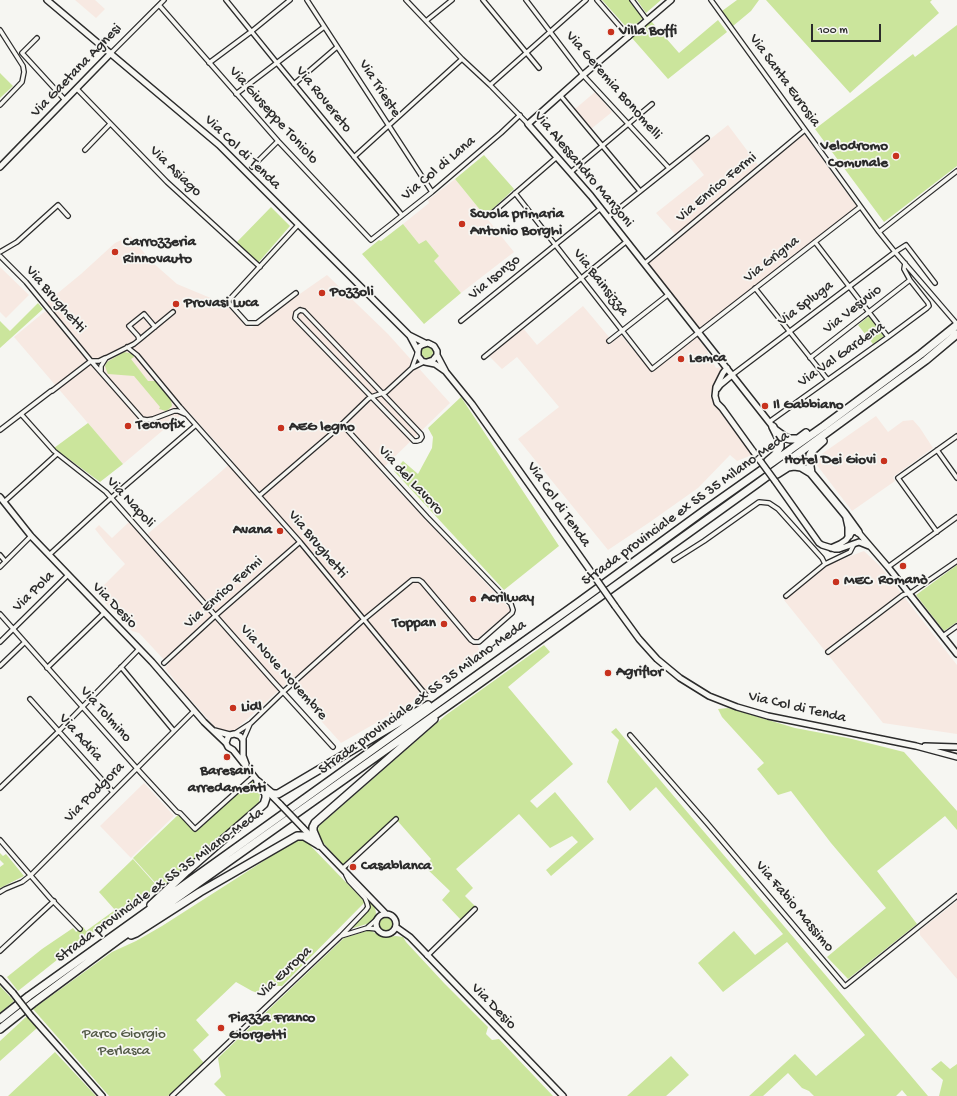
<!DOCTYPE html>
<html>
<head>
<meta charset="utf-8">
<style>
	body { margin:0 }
	#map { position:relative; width:957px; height:1096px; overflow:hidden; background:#f6f6f2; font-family:"Gochi Hand",sans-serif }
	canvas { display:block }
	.scale { position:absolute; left:811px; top:24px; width:70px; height:18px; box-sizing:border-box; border:2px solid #2b2b2b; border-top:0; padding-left:5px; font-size:12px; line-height:14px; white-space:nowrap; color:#2b2b2b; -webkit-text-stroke:3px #f6f6f2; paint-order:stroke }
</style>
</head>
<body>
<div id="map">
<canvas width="957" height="1096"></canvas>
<div class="scale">100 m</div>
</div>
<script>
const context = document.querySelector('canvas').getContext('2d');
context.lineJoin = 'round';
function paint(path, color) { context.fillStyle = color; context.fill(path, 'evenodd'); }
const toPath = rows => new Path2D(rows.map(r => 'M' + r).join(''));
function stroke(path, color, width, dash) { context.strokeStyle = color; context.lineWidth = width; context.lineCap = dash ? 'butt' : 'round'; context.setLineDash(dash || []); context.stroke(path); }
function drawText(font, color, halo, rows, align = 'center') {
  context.font = font + ' "Gochi Hand",sans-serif'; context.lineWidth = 3.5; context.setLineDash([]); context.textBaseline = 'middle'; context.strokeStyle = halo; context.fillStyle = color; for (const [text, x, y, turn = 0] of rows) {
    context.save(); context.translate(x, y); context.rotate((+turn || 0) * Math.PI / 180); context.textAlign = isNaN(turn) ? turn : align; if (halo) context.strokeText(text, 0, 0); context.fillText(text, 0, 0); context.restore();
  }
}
paint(toPath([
	[75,0,95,0,105,9,96,18],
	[595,92,612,112,591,129,575,109],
	[728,125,758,165,676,235,656,213,704,175,689,156],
	[804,134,857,207,699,329,648,264],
	[455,179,514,252,461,293,434,261,439,256,426,240,419,244,403,224,429,203,428,200],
	[130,236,152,262,177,284,225,304,251,328,327,275,388,334,450,403,380,471,511,610,476,640,481,656,423,696,341,743,287,683,233,732,223,731,214,726,183,691,165,668,168,664,139,633,132,631,96,593,125,564,106,543,95,529,99,525,112,538,129,522,144,537,216,476,233,461,187,410,123,464,14,337,49,308,47,302,81,274,115,243],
	[0,267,29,295,6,318,0,312],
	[583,306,609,337,606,340,609,345,621,335,652,372,697,337,706,349,716,368,723,367,712,389,710,396,752,455,737,461,730,455,698,488,650,522,608,550,518,439,559,407,517,357,502,369,489,356,523,328,537,345],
	[876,416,888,432,903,421,913,420,920,428,933,448,893,477,895,481,852,511,813,460],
	[864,551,881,567,957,665,957,734,883,723,784,600,829,564],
	[144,783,174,816,131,858,100,826],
	[957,901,957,979,920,935,920,930]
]), '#f7e9e2');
paint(toPath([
	[602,0,629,0,643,18,631,29,628,29],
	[637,0,661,0,646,13],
	[737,0,759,0,751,11,733,26,722,11],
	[766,0,932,0,930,2,939,13,850,93],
	[718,20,727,32,668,79,632,38,651,21,679,53],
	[957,25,957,166,884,222,815,129,913,54,915,57],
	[0,73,13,86,0,98],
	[484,155,514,189,485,216,455,179],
	[271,207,290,226,258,263,236,243],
	[403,224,419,244,426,240,439,256,434,261,461,293,424,324,362,254,379,240,381,241],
	[38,303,43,309,0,348,0,321,10,331],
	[869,316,884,336,873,344,858,325],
	'421 352a6 6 0 1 1 12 0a6 6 0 1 1-12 0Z',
	[124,352,129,353,133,354,134,357,131,359,148,381,155,381,171,400,172,406,168,410,166,411,159,409,160,407,134,376,108,374,107,372,105,366,107,362],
	[461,397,559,546,504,590,394,471,403,461,418,474,432,448,433,437,428,428],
	[88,423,123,464,100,482,54,448],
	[957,565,957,622,944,631,916,595],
	[544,645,550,652,508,687,573,764,530,801,537,808,555,792,594,839,551,876,546,870,578,842,572,836,550,848,519,814,456,869,473,888,465,896,475,906,461,920,442,900,450,891,425,867,431,859,395,818,343,865,319,838,318,830,319,826,446,715],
	[728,708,795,728,848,738,904,752,957,811,957,830,945,816,877,871,917,924,848,979,827,957,886,908,831,843,791,791,778,795,757,769,764,763,722,717,718,709],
	[616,728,928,1096,907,1096,902,1090,896,1096,814,1096,809,1091,802,1088,788,1073,763,1096,749,1096,795,1054,816,1076,865,1035,787,942,723,992,698,963,734,931,755,955,783,934,656,787,630,811,607,782,619,740,611,732],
	[251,780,258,788,260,793,259,802,161,889,133,858,179,814,196,832],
	[298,839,305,840,365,902,282,986,277,986,276,987,261,985,258,993,252,991,236,982,196,1020,209,1035,193,1050,204,1063,168,1096,109,1096,33,1009,112,952,136,941,162,926],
	[0,853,3,856,6,854,24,876,0,888,0,867,4,864,0,860],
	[133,859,158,887,82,940,18,991,7,977,42,949,73,928,76,932,83,927,86,931,115,910,99,892],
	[369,900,375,908,376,913,375,918,370,923,350,929,369,910,370,907],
	'379 924a7 7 0 1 1 14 0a7 7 0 1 1-14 0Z',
	[370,930,378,935,385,937,396,936,403,937,406,942,444,983,488,1027,486,1034,492,1040,499,1039,553,1096,226,1096,214,1084,221,1077,218,1058,344,938],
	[0,986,14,1001,0,1013],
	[27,1016,37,1028,0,1061,0,1041],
	[55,1052,96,1096,8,1096],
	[671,1056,689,1075,666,1096,627,1096],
	[941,1061,950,1069,957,1064,957,1096,939,1096,943,1080,931,1069]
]), '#cbe59c');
const street = toPath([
	[226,0,277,63,402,215],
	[307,0,432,192],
	[406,0,462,59,490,85,528,124],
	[483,0,539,68],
	[526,0,583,75,669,168],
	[597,0,629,37],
	[632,0,647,20],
	[711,0,879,232,895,252,957,324],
	[159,5,278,141,371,240,432,192,501,133,520,115],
	[426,21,452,0],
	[0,30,23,66,24,72,22,82,0,105],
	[37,38,22,53,65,100],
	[111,53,164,0],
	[209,63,252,31,290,0],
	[294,84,337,47],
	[490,85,586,0],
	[77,89,167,182,260,267],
	[236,94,324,27],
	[560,95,640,191],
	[85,150,110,124],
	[354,157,462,59],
	[252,167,278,141],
	[571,172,652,104],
	[515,193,652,369,699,332,860,207],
	[490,215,557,157],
	[608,217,707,138],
	[879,232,957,171],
	[815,242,888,337],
	[0,252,17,242,58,205,68,216],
	[0,256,26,282,91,361,142,419,147,420,153,419,174,411,178,411,185,414],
	[645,263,805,130],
	[755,288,828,380],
	[296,293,257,323,247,323,229,303,229,300,298,225],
	[300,310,304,311,421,434,422,437,420,440,417,441,414,441,295,318,296,313,300,310],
	[461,321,601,208],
	[139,340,173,312],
	[609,341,669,294],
	[127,347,137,355,180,407,300,542,426,695],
	[484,357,627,241],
	[810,358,910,280],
	[91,361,99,361,105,358],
	[412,368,417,354],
	[101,371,101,366,106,358,134,344,139,340,138,336,129,326,144,314,155,327],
	[732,375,895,252,906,245,935,283],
	[52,391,91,361],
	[21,414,54,451,106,492,274,682,333,747],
	[769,422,888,337,927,308,929,306,928,303,910,280,904,269,905,263],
	[0,430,51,391],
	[937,450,957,478],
	[259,496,337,429,368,399,371,397,386,392,412,368,424,362],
	[4,502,57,454],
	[937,532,898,478,957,436],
	[0,555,5,561],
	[49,555,111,498,196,425],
	[674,560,704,541,759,502,769,503,778,509,822,558,825,564],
	[0,567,31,536],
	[888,567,957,517],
	[786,596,825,564,850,552,854,544],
	[0,614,141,773,177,812,180,813,195,829,254,776],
	[943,636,957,626],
	[0,642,68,575],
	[828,652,903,595,912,592,957,561],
	[164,663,215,616,300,542],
	[0,666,25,642],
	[121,667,174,731],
	[47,668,104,613],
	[30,699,113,792],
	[234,734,251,723,283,692,361,622,412,580,419,580,422,582,471,640,474,642,479,642,512,613,513,610,511,604,427,517,342,424],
	[630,735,707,823,845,986,957,896],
	[243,740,250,724],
	[0,788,58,732,139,649],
	[0,840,50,898,80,929],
	[342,869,396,819],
	[0,892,5,889,22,882,31,875,194,711],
	[367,928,377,929],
	[342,935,366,910,368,907,367,903,365,898,349,881,346,875],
	[0,951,54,901],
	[427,956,475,909],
	[172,1096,341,936,367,928,377,919]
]);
const secondary = toPath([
	[47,0,219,145,409,335,425,343],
	[671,0,583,75,528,124,591,196,773,427],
	[0,167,111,53],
	[410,336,418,351],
	[437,355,446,372,472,404,594,576],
	[427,362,433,360,437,355,437,351,434,346,428,343,422,345,419,347,418,351,418,356,422,361,425,362,435,364,445,371],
	[727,368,723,373,716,387,715,396,717,403,722,408,753,451],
	[717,389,720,385,732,375],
	[775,481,819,543,822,545,835,549,839,549,859,542,869,546],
	[0,497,31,536,152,662,204,722,226,743,228,747,233,750,260,784],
	[831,548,840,544,846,540,852,532,856,531,858,532,888,567,957,654],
	[615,606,639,639,657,659,680,678,709,696,737,707,768,716,916,746,957,757],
	[215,731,230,735],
	[226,743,228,737,230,735,234,734,240,736,243,740,243,756,246,764],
	[925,746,957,747],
	[269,793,280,804],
	[303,828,386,914],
	'376 924a10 10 0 1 1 20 0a10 10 0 1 1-20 0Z',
	[396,927,410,937,563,1096],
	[0,979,13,993],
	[31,1016,102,1096]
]);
const highway = toPath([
	[775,430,786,438,790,439,798,439,806,433],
	[768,461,775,455,780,447,780,441,773,427],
	[811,473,809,460,810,455,813,450,823,441],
	[777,474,788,467,794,466,801,467,811,473,845,514,858,532],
	[847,518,849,527,849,535],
	[258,782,271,793,274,794,278,794,428,705],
	[319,845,313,831,313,827,315,823,434,719],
	[151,905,187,871,264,804,266,798,266,794,262,788],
	[131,935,136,933,200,892,297,836,304,836,319,845],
	[0,1019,29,996,579,602,705,510,824,426,921,354,957,325],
	[0,1029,33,1003,118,940,480,683,758,483,926,360,957,334]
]);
stroke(street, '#2b2b2b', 6);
stroke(secondary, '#2b2b2b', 8);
stroke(highway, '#2b2b2b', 10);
stroke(street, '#f6f6f2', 3.5);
stroke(secondary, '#f6f6f2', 5);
stroke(highway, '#f6f6f2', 7);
const secondaryBridge = toPath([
	[753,451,775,481],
	[594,576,615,606],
	[280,804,303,828],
	[13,993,31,1016]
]);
stroke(secondaryBridge, '#2b2b2b', 8, []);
stroke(secondaryBridge, '#f6f6f2', 5);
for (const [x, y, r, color] of [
	[611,32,4,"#c8321e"],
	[896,156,4,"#c8321e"],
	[462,224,4,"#c8321e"],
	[115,252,4,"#c8321e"],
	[322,293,4,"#c8321e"],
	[176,304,4,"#c8321e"],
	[681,359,4,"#c8321e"],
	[765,406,4,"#c8321e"],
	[128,426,4,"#c8321e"],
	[281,428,4,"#c8321e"],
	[884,461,4,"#c8321e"],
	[280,531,4,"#c8321e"],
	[903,566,4,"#c8321e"],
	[836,582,4,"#c8321e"],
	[473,599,4,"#c8321e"],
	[444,624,4,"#c8321e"],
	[608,673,4,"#c8321e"],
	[233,708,4,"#c8321e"],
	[227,757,4,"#c8321e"],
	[353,867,4,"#c8321e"],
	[221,1028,4,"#c8321e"]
]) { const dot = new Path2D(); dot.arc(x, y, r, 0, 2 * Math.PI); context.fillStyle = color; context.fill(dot); stroke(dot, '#f6f6f2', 1.5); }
drawText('bold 15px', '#2b2b2b', '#f6f6f2', [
	["Villa Boffi",619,32],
	["Velodromo",888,147,"right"],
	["Comunale",888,164,"right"],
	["Scuola primaria",470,215],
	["Antonio Borghi",470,232],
	["Carrozzeria",123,243],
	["Rinnovauto",123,260],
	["Pozzoli",330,293],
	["Provasi Luca",184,304],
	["Lemca",689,359],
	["Il Gabbiano",773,406],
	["Tecnofix",136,426],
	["AEG legno",289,428],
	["Hotel Dei Giovi",876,461,"right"],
	["Avana",272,531,"right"],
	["Romanò",903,581,"center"],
	["MEC",844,582],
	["Acrilway",481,599],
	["Toppan",436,624,"right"],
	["Agriflor",616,673],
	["Lidl",241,708],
	["Baresani",227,772,"center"],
	["arredamenti",227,789,"center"],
	["Casablanca",361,867],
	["Piazza Franco",229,1019],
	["Giorgetti",229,1036]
], 'left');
drawText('15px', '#2b2b2b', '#f6f6f2', [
	["Via Gaetana Agnesi",77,71,-46],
	["Via Santa Eurosia",784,81,54],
	["Via Geremia Bonomelli",613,86,49],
	["Via Trieste",379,89,57],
	["Via Rovereto",323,100,51],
	["Via Giuseppe Toniolo",273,116,48],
	["Via Col di Tenda",242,153,44],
	["Via Col di Lana",439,169,-40],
	["Via Alessandro Manzoni",583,170,50],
	["Via Asiago",175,172,44],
	["Via Enrico Fermi",717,188,-40],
	["Via Grigna",772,260,-38],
	["Via Isonzo",495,278,-39],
	["Via Bainsizza",600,283,52],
	["Via Brughetti",55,300,49],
	["Via Spluga",806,304,-37],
	["Via Vesuvio",853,310,-38],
	["Via Val Gardena",842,355,-35],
	["Via del Lavoro",410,481,47],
	["Via Napoli",130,503,47],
	["Via Col di Tenda",558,505,55],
	["Strada provinciale ex SS 35 Milano-Meda",686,509,-36],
	["Via Brughetti",317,545,50],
	["Via Pola",34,592,-44],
	["Via Enrico Fermi",224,593,-42],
	["Via Desio",114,606,46],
	["Via Nove Novembre",283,673,48],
	["Strada provinciale ex SS 35 Milano-Meda",423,698,-36],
	["Via Col di Tenda",797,708,13],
	["Via Tolmino",105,715,48],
	["Via Adria",80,738,48],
	["Via Podgora",95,793,-45],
	["Strada provinciale ex SS 35 Milano-Meda",160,886,-36],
	["Via Fabio Massimo",794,907,50],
	["Via Europa",285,973,-43],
	["Via Desio",493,1007,46]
]);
drawText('15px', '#535a47', '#f6f6f2', [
	["Parco Giorgio",124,1035],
	["Perlasca",124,1052]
]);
</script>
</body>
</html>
